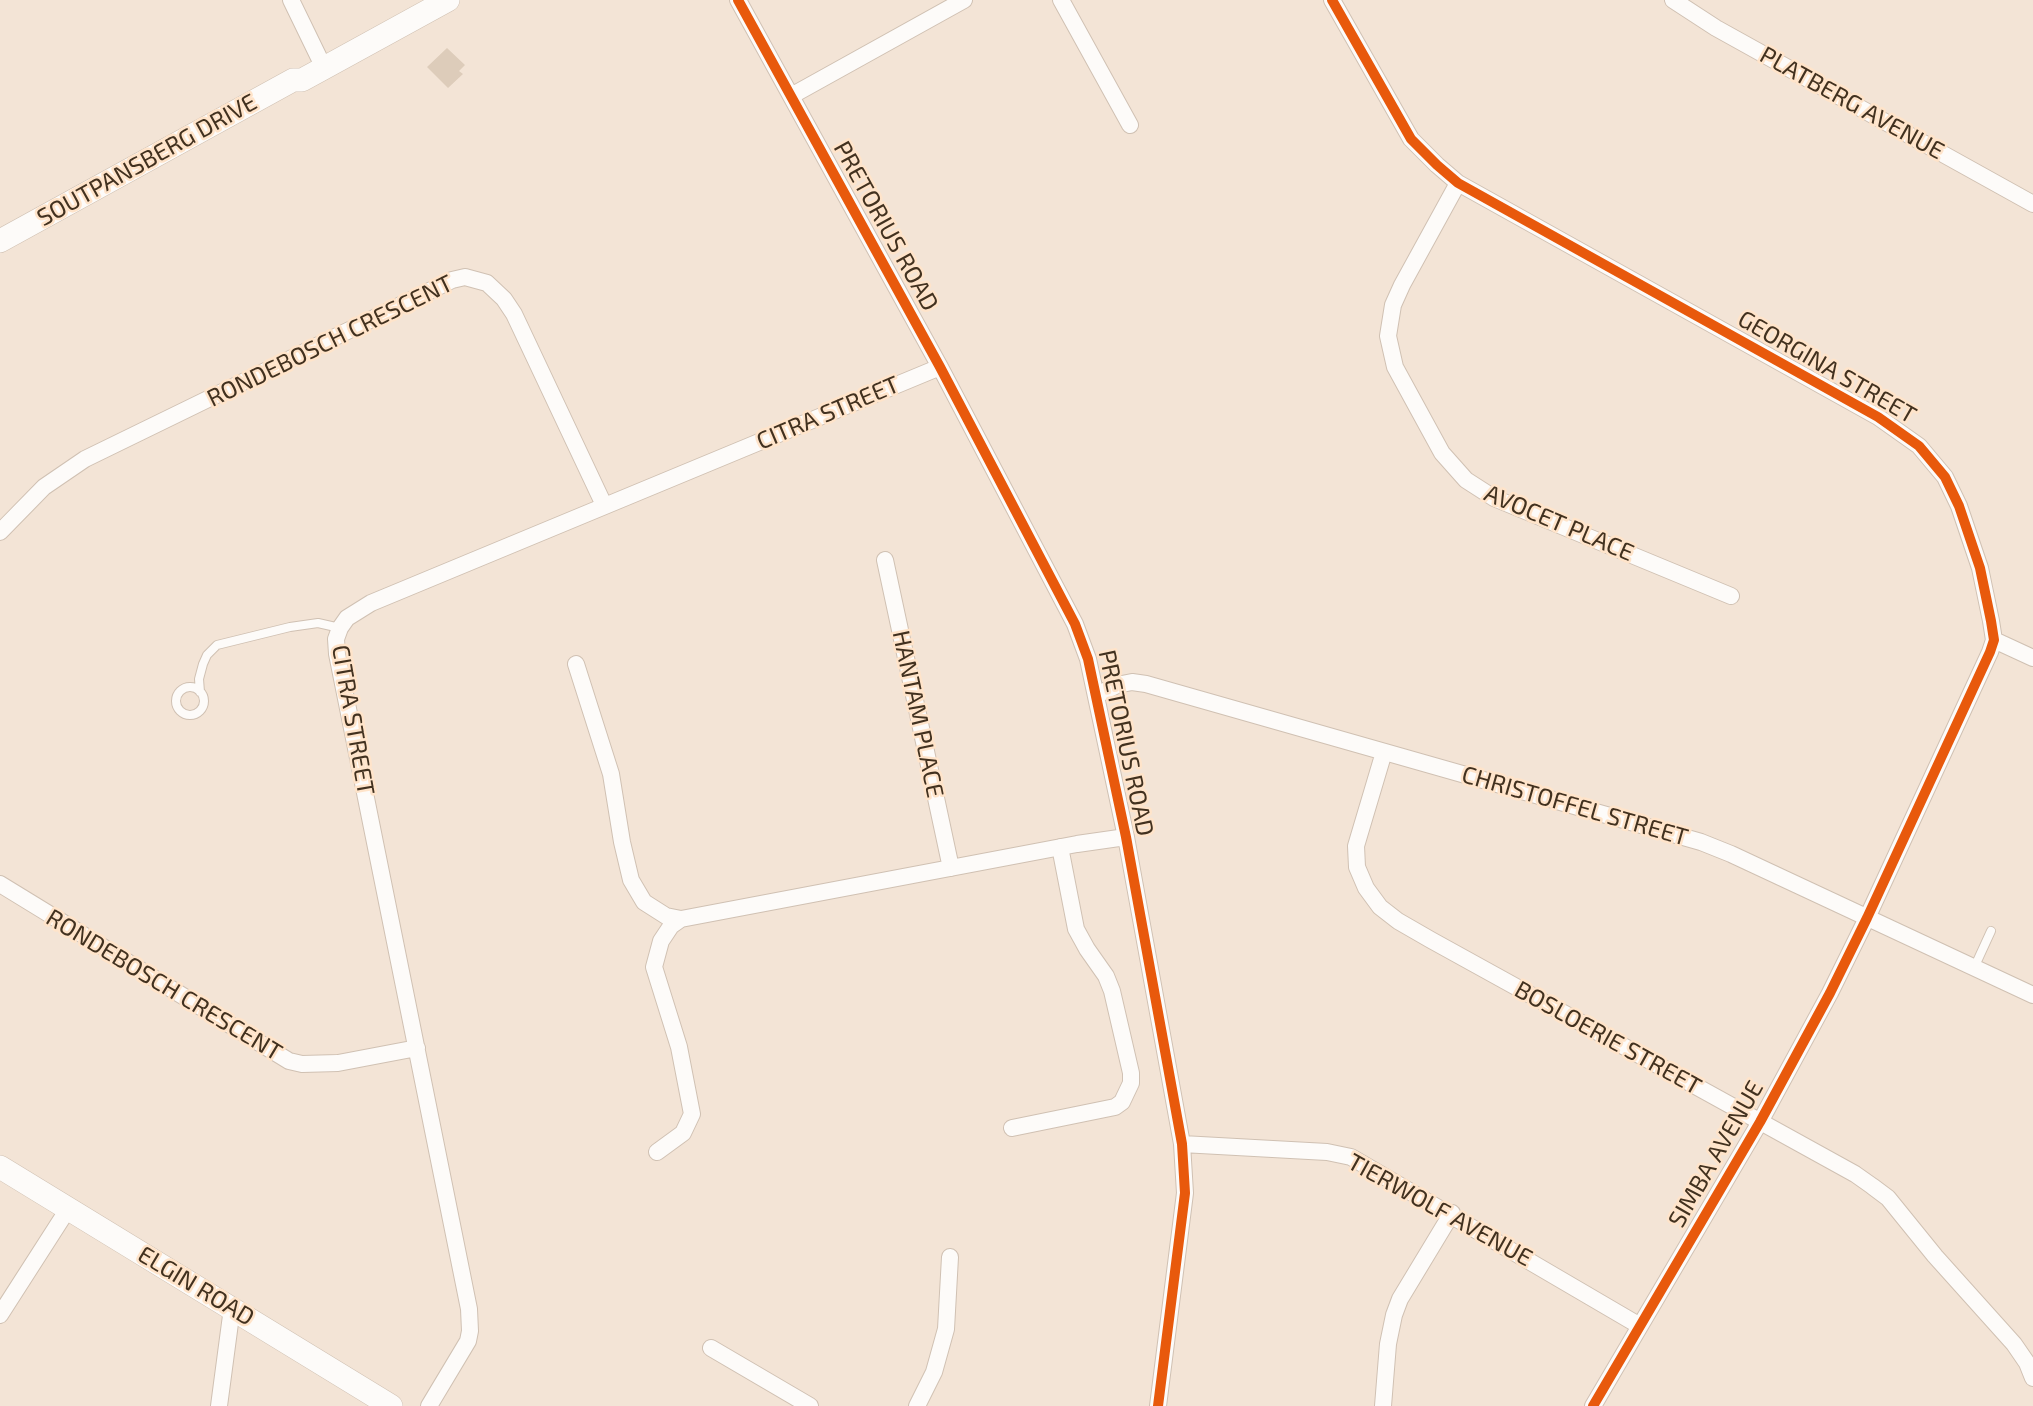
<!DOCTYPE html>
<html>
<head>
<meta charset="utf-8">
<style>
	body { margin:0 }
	canvas { display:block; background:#f3e4d6 }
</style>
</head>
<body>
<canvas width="2033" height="1406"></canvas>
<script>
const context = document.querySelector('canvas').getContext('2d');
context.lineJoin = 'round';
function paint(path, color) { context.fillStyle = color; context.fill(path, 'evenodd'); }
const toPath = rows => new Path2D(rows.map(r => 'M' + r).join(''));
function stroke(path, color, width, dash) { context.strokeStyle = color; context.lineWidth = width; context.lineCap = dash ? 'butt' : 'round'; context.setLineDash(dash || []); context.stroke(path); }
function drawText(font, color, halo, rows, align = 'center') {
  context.font = font + ' "Exo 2",sans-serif'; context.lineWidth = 5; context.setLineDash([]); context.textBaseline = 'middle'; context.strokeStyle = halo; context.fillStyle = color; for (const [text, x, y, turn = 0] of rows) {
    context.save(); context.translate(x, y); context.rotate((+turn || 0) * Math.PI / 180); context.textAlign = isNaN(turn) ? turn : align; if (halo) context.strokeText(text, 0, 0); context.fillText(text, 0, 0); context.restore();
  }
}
paint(toPath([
	[447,48,465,65,459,71,463,74,448,88,427,67]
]), '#ddccba');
const lane = toPath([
	'176 701a14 14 0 1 1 28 0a14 14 0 1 1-28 0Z',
	[200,692,199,679,203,664,207,655,217,645,290,627,318,623,340,628],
	[1974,968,1991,931]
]);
const street = toPath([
	[291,0,324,68],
	[738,0,940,367,1075,624,1088,659,1126,837,1182,1144,1185,1193,1158,1406],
	[1061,0,1130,125],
	[1332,0,1411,139,1437,165,1458,183,1878,417,1919,446,1945,477,1959,506,1980,568,1991,621,1994,640,1990,652,1867,918,1830,993,1760,1122,1593,1406],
	[1673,0,1716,28,2033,204],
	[791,96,964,0],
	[1458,183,1402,285,1393,305,1388,336,1395,367,1442,453,1466,480,1494,498,1731,596],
	[0,532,44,487,85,459,452,280,465,277,487,283,504,299,514,314,604,505],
	[885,560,951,868],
	[1994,640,2033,658],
	[576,664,611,774,622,842,631,880,644,902,666,916,681,919,1077,844,1126,837],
	[1097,695,1117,685,1132,682,1146,684,1701,842,1731,854,2033,995],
	[1384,752,1356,846,1357,867,1366,888,1380,907,1398,921,1431,940,1855,1174,1872,1186,1888,1198,1935,1256,2014,1344,2027,1363,2033,1378],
	[0,884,289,1061,302,1064,338,1063,417,1048],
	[1012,1128,1115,1107,1122,1102,1131,1083,1131,1073,1112,991,1106,976,1087,949,1076,929,1060,847],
	[1182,1144,1327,1152,1351,1157,1640,1326],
	[657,1152,683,1133,692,1114,679,1047,654,967,661,941,671,926,681,919],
	[0,1315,68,1209],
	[711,1348,810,1406],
	[219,1406,232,1308],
	[429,1406,468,1341,470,1331,469,1309,337,654,336,639,340,628,347,618,371,603,940,367],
	[917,1406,934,1372,946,1329,950,1257],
	[1383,1406,1388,1344,1394,1315,1400,1299,1452,1213]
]);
const secondary = toPath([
	[0,241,293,80,302,80,324,68,448,0],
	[0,1167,391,1406]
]);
stroke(lane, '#d0c1b3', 10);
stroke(street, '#d0c1b3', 18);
stroke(secondary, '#d0c1b3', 24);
stroke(lane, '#fdfbf9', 8);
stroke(street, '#fdfbf9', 16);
stroke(secondary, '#fdfbf9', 23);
stroke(toPath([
	[738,0,940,367,1075,624,1088,659,1126,837,1182,1144,1185,1193,1158,1406],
	[1332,0,1411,139,1437,165,1458,183,1878,417,1919,446,1945,477,1959,506,1980,568,1991,621,1994,640,1990,652,1867,918,1830,993,1760,1122,1593,1406]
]), '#e8590c', 10);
drawText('24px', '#42311f', '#ffe4ca', [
	["PLATBERG AVENUE",1852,103,29],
	["SOUTPANSBERG DRIVE",147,160,-29],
	["PRETORIUS ROAD",886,226,61],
	["RONDEBOSCH CRESCENT",330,341,-26],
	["GEORGINA STREET",1827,367,30],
	["CITRA STREET",828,413,-23],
	["AVOCET PLACE",1559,523,23],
	["HANTAM PLACE",918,714,78],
	["CITRA STREET",353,720,80],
	["PRETORIUS ROAD",1126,743,78],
	["CHRISTOFFEL STREET",1575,806,16],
	["RONDEBOSCH CRESCENT",164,985,31],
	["BOSLOERIE STREET",1608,1038,29],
	["SIMBA AVENUE",1716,1154,-60],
	["TIERWOLF AVENUE",1440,1210,29],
	["ELGIN ROAD",196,1286,31]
]);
</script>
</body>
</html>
